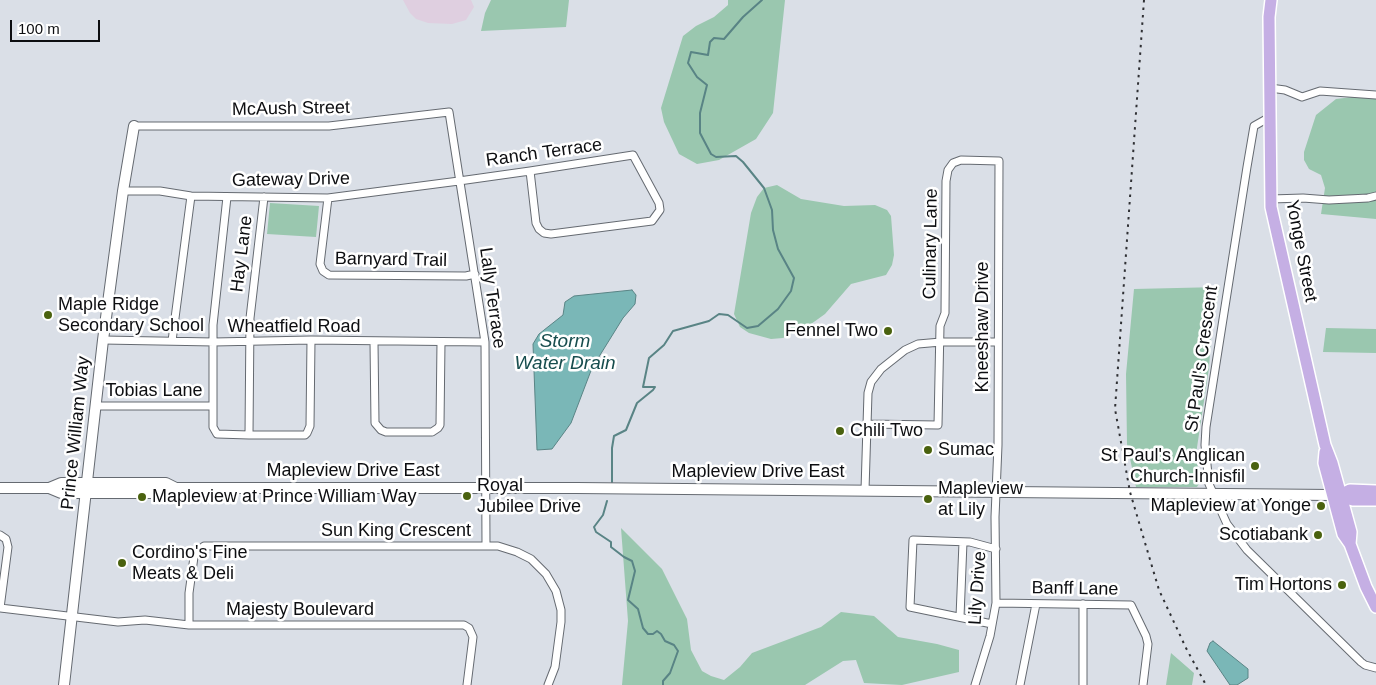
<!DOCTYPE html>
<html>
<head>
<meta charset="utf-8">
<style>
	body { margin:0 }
	#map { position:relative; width:1376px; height:685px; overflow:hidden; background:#dadfe7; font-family:Helvetica,sans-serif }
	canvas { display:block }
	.scale { position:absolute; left:10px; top:20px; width:90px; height:22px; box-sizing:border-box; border:2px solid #0d0e11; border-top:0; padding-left:6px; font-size:15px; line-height:18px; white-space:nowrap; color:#0d0e11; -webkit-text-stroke:4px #fff; paint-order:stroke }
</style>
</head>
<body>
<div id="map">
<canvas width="1376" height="685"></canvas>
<div class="scale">100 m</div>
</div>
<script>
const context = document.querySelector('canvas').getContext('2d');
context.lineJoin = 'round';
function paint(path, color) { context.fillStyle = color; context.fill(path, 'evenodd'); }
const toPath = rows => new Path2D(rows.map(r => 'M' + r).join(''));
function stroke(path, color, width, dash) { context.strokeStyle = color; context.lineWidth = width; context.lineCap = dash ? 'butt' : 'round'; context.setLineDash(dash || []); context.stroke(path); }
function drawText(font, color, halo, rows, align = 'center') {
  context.font = font + ' Helvetica,sans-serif'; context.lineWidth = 5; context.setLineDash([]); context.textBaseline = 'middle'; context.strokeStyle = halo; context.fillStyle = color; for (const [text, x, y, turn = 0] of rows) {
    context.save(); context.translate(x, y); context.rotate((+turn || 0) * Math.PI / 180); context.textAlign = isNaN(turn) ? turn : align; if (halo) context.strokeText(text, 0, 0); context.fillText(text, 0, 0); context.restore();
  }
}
paint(toPath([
	[403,0,471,0,474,7,466,20,452,24,428,23,416,19,410,13]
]), '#dfcfe0');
paint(toPath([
	[491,0,569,0,566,27,481,31,485,13],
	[728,0,785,0,773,113,756,139,719,160,697,164,679,154,664,122,661,108,683,36,696,26,714,17,728,5],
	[1376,94,1376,219,1321,214,1325,188,1321,175,1309,169,1304,160,1304,152,1316,115,1336,99],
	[777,185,801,199,844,206,875,205,887,210,891,216,894,255,892,265,886,275,851,284,825,314,811,324,783,338,771,339,749,333,740,327,734,314,751,213,757,197,764,188],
	[270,203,319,206,316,237,267,234],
	[1220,287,1212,325,1209,368,1196,454,1200,482,1197,487,1136,487,1127,444,1126,374,1134,289],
	[1326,328,1376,329,1376,353,1323,352],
	[621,528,662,569,687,619,691,650,702,671,711,676,724,680,740,667,752,653,821,627,841,612,874,616,898,637,937,644,959,650,959,672,902,685,864,683,856,660,843,661,805,685,622,685,628,621],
	[1171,653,1194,673,1192,685,1166,685]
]), '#9ac7af');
const water = toPath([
	[632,290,636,295,635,304,623,318,592,368,571,423,552,449,537,450,533,344,539,334,563,315,565,302,574,296,632,290],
	[1213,641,1248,669,1248,678,1237,685,1230,685,1207,651,1210,643,1213,641]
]);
paint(water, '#7ab7b7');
stroke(water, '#598485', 1);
stroke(toPath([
	[612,482,612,448,614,436,626,430,637,403,653,390,655,387,643,387,649,358,664,345,673,331,709,321,719,314,728,315,747,328,758,326,778,309,791,291,794,278,778,249,773,230,772,210,764,188,743,162,736,156,716,157,711,154,700,133,700,113,707,85,697,77,688,63,691,52,708,55,710,42,714,38,724,39,743,17,762,0],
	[607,501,603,515,594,527,596,532,611,542,611,547,624,557,632,561,635,571,628,600,638,609,643,628,648,634,653,634,657,631,661,634,665,641,674,645,678,651,670,673,663,681,663,685]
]), '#598485', 2);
const street = toPath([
	[1270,88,1285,90,1302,97,1320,91,1376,95],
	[1270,117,1254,126,1247,167,1206,427,1205,445,1209,484,1227,524,1247,550,1361,662,1365,665,1376,668],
	[134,126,329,126,449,112,485,342,486,546],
	[123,191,160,191,191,196,328,198,459,181,530,171,633,155,659,203,660,210,652,221,551,234,544,233,539,229,536,223,530,171],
	[227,197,213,325,213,427,217,434,249,435,305,435,307,433,310,426,311,340],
	[328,198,320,264,323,271,329,275,466,276,475,274],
	[1271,199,1303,198,1329,200,1368,198,1376,196],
	[103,340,214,342,311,340,485,342],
	[172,341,191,196],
	[374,342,375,423,381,430,386,432,432,432,438,428,440,425,441,342],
	[95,406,213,406],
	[866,424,938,425,940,326,945,313,946,181,948,170,953,163,961,160,999,161,998,445,995,517,996,603,990,636,975,685],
	[249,435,250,318,264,197],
	[865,490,868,393,871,382,881,369,905,350,918,344,941,342,997,342],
	[0,535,6,539,8,547,0,608],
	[996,603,1131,605,1146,636,1148,644,1143,685],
	[0,608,118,622,145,620,189,625,464,625,469,628,473,637,467,685],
	[960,617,963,542],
	[992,624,910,607,913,540,970,542,996,549],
	[189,625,189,593,194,557,196,552,204,546,498,546,517,552,531,559,546,574,556,591,561,610,561,622,555,667,548,685],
	[1020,685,1036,604],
	[1083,685,1083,604]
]);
const secondary = toPath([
	[0,488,49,488,61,483,166,483,176,488],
	[49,488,61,493,165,493,176,488,576,488,1331,495],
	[64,685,103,340,123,191,134,126]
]);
const primary = toPath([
	[1271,0,1269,17,1271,207,1325,445,1332,463,1351,532,1350,544],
	[1325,452,1324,463,1343,534,1350,544,1366,587,1376,607],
	[1336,495,1353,500,1376,500],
	[1340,495,1350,490,1376,491]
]);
stroke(street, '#656a71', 9);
stroke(secondary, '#656a71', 12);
stroke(primary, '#fff', 14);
stroke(street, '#fff', 7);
stroke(secondary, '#fff', 10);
stroke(primary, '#c5afe4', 11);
stroke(toPath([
	[1144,0,1115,409,1130,492,1159,590,1186,648,1206,685]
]), '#2f3034', 2, [2.5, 5]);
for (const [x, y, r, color] of [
	[48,315,5,"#4a620f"],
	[888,331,5,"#4a620f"],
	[840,431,5,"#4a620f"],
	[928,450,5,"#4a620f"],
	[1255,466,5,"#4a620f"],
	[467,496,5,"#4a620f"],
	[142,497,5,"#4a620f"],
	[928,499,5,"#4a620f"],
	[1321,506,5,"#4a620f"],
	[1318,535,5,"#4a620f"],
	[122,563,5,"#4a620f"],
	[1342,585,5,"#4a620f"]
]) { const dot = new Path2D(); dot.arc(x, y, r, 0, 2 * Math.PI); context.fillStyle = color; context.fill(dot); stroke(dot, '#fff', 2); }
drawText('18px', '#0d0e11', '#fff', [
	["McAush Street",291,109,-1],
	["Ranch Terrace",544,153,-8],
	["Gateway Drive",291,180,-1],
	["Culinary Lane",931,244,-89],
	["Yonge Street",1301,251,79],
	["Hay Lane",242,254,-83],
	["Barnyard Trail",391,260,1],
	["Lally Terrace",492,298,82],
	["Wheatfield Road",294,327],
	["Kneeshaw Drive",983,327,-90],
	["St Paul's Crescent",1202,359,-82],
	["Tobias Lane",154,391],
	["Prince William Way",76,433,-84],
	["Mapleview Drive East",353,471],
	["Mapleview Drive East",758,472],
	["Sun King Crescent",396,531],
	["Lily Drive",978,588,-86],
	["Banff Lane",1075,589,1],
	["Majesty Boulevard",300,610]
]);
drawText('18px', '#0d0e11', '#fff', [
	["Maple Ridge",58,305],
	["Secondary School",58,326],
	["Fennel Two",878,331,"right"],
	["Chili Two",850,431],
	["Sumac",938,450],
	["St Paul's Anglican",1245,456,"right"],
	["Church-Innisfil",1245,477,"right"],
	["Royal",477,486],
	["Jubilee Drive",477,507],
	["Mapleview",938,489],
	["at Lily",938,510],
	["Mapleview at Prince William Way",152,497],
	["Mapleview at Yonge",1311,506,"right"],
	["Scotiabank",1308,535,"right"],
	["Cordino's Fine",132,553],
	["Meats & Deli",132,574],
	["Tim Hortons",1332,585,"right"]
], 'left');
drawText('italic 19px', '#174d4e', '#fff', [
	["Storm",565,342],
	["Water Drain",565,364]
]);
</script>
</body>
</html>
